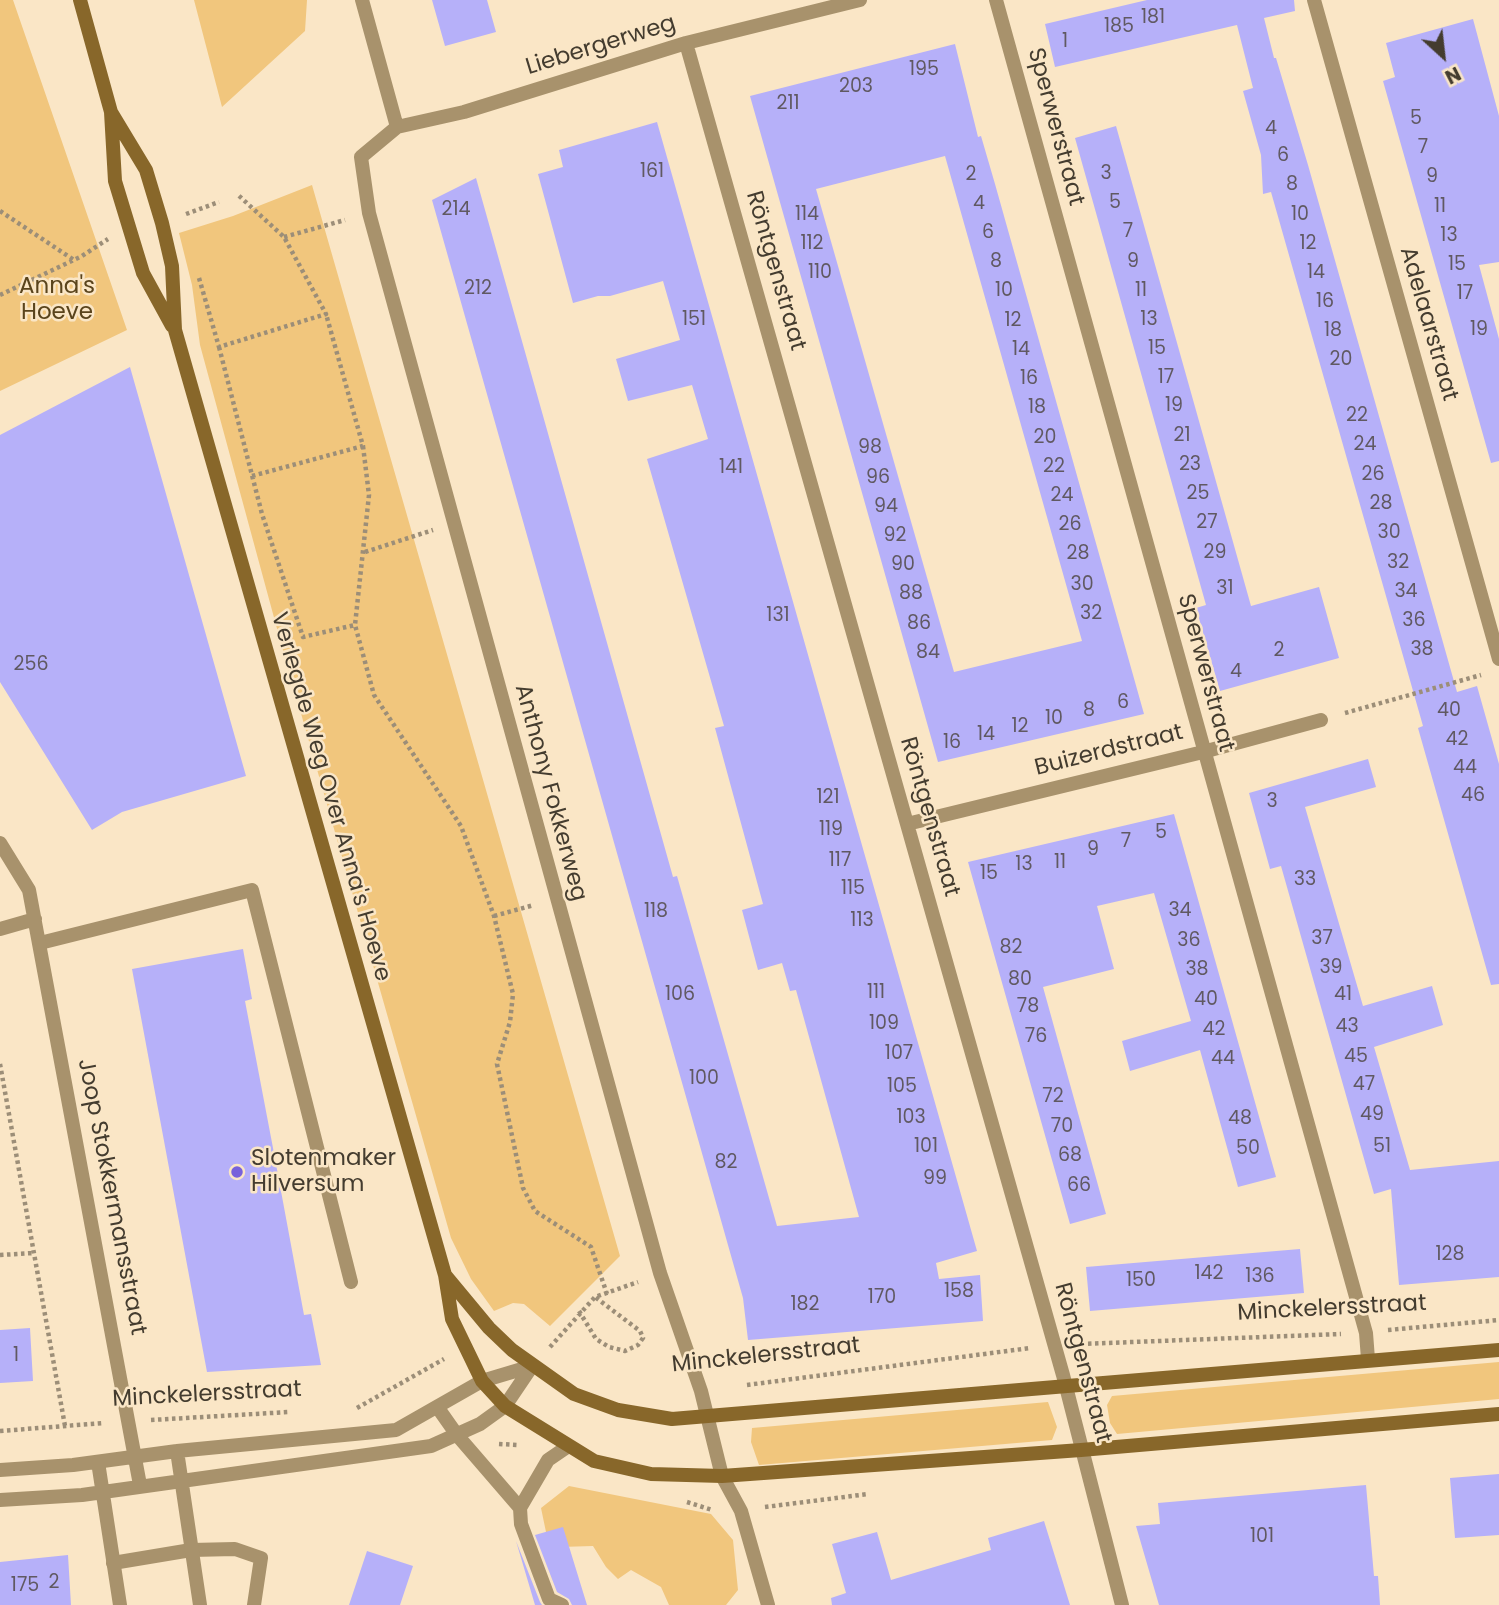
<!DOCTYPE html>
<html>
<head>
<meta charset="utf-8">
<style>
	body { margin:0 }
	#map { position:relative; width:1499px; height:1605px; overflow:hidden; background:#fae6c6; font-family:Poppins,sans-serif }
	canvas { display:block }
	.north { position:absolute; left:1408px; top:21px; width:70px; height:70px; -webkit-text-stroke:5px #fae6c6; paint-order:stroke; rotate:153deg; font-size:19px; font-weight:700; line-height:28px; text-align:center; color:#443c2f }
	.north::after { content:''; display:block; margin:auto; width:24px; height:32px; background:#443c2f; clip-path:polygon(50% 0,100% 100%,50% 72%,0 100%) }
</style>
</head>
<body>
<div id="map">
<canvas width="1499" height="1605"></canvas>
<div class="north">N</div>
</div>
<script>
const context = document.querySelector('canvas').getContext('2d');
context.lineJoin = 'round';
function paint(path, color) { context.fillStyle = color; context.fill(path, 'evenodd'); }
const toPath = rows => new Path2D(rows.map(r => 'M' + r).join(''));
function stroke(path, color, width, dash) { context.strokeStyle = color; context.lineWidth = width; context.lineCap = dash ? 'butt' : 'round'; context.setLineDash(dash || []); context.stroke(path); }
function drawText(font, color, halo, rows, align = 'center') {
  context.font = font + ' Poppins,sans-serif'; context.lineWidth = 5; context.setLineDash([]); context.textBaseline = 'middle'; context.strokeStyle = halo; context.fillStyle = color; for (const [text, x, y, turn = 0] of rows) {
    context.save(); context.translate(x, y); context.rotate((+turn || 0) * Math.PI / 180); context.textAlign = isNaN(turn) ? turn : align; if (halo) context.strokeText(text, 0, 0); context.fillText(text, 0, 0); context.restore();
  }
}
paint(toPath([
	[0,0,13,0,127,330,0,391],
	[194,0,307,0,305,31,222,107],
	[312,185,620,1256,550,1326,524,1304,513,1303,494,1311,471,1279,451,1238,282,647,200,345,192,285,179,233,233,216],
	[1499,1362,1499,1399,1117,1434,1110,1423,1107,1405,1112,1396],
	[1048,1402,1057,1427,1052,1440,759,1465,751,1442,752,1428],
	[569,1486,711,1514,733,1540,738,1590,726,1605,669,1605,661,1587,631,1570,618,1579,606,1567,593,1546,560,1547,546,1532,541,1508]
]), '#f1c67d');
paint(toPath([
	[432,0,487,0,496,32,445,46],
	[1147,0,1294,0,1295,11,1264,18,1274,58,1276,58,1308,165,1457,692,1477,686,1499,764,1499,984,1491,985,1418,728,1423,726,1271,192,1263,194,1261,155,1243,91,1253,88,1237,25,1055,67,1045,24],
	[1473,19,1499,116,1499,262,1479,265,1499,339,1499,461,1491,463,1383,81,1395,77,1386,43],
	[955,44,978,137,981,136,995,184,1144,714,938,762,750,96],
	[945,156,1082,641,954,672,816,189],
	[657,122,977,1251,936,1263,939,1279,980,1275,983,1321,748,1340,743,1298,432,200,476,178,673,877,677,876,777,1226,859,1217,796,990,790,991,782,963,758,970,742,910,763,904,715,728,724,726,647,459,708,439,692,385,628,401,616,359,680,340,663,281,610,296,598,296,573,303,538,174,563,167,559,150],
	[1116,126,1251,606,1319,587,1339,658,1220,691,1196,608,1206,605,1075,138],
	[130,367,246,776,122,812,92,830,0,682,0,435],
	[1368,759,1376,787,1305,807,1363,1006,1432,986,1443,1025,1374,1047,1410,1170,1499,1161,1499,1277,1399,1285,1391,1189,1374,1194,1281,866,1270,869,1249,793],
	[1174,814,1276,1177,1238,1187,1200,1050,1130,1071,1122,1041,1191,1021,1154,893,1097,906,1114,969,1043,987,1106,1214,1070,1224,968,862],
	[243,949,252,999,245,1001,273,1148,304,1315,311,1314,321,1365,207,1372,132,969],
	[1300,1249,1304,1293,1090,1311,1086,1267],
	[30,1328,33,1381,0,1383,0,1330],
	[1499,1474,1499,1535,1455,1538,1450,1478],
	[1366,1485,1374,1576,1378,1576,1380,1605,1159,1605,1136,1526,1160,1524,1158,1503],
	[1044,1521,1070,1605,832,1605,831,1598,846,1593,832,1544,877,1532,891,1580,991,1550,988,1538],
	[563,1527,587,1605,572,1605,569,1599,557,1592,535,1535],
	[516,1541,540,1602,542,1605,535,1605],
	[367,1551,413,1566,400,1605,349,1605],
	[68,1555,71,1605,0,1605,0,1562]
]), '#b6b0f9');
stroke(toPath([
	[0,211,74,260],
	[186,214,219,202],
	[284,237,345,220],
	[199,278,219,347,326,314,284,237,237,194],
	[0,295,82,256,108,239],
	[219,347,262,514,303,637,355,625],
	[363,446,369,495,355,625,374,695,461,826,494,916,513,994,510,1022,497,1064,523,1188,535,1211,591,1247,607,1294],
	[252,476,363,446,326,314],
	[365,552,433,530],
	[1345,713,1481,675],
	[494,916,534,905],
	[0,1064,65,1426],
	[0,1255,34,1253],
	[579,1311,596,1339,609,1347,625,1351,638,1345,643,1338,640,1331,595,1297],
	[1388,1330,1499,1320],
	[1081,1344,1341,1334],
	[550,1347,595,1297,638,1282],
	[747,1385,1030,1348],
	[357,1408,444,1359],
	[151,1420,289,1412],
	[0,1431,104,1423],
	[499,1444,518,1445],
	[687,1502,712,1510],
	[765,1507,868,1494]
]), '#9c8e78', 4.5, [3.5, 3.5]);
stroke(toPath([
	[40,943,252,890,351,1282],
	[438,1408,457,1435,520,1508],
	[113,1563,191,1550,235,1549,261,1558,254,1605],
	[562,1605,549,1599,521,1524,520,1508,548,1460,567,1447]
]), '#a8926c', 14);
stroke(toPath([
	[362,0,397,127,361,157,369,213,660,1273,701,1391,722,1476,741,1511,768,1605],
	[996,0,1366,1333,1368,1359],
	[1314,0,1499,659],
	[686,43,1063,1375,1122,1605],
	[397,127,464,112,686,43,860,0],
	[907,824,1203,752,1321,720],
	[0,843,29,890,140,1485],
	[0,929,35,919],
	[177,1451,200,1605],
	[98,1462,120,1605],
	[0,1470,73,1465,177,1451,396,1430,482,1381,532,1366],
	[0,1500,82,1495,431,1446,480,1424,505,1406,532,1366]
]), '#a8926c', 14);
stroke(toPath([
	[80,0,111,112,115,181,143,273,172,326],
	[111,112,146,170,162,223,172,266,175,330,445,1275,452,1319,482,1381,505,1406,594,1461,651,1474,722,1476,1081,1450,1499,1414],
	[445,1275,489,1328,512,1350,574,1394,618,1410,672,1419,1499,1350]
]), '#88672a', 14);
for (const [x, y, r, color] of [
	[237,1172,7,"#7761db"]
]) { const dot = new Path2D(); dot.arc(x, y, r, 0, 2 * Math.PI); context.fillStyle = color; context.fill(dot); stroke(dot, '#fae6c6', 2.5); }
drawText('19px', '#605962', null, [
	["181",1153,18],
	["185",1119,27],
	["1",1065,42],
	["195",924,70],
	["203",856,87],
	["211",788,104],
	["5",1416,119],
	["4",1271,129],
	["7",1423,148],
	["6",1283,156],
	["161",652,172],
	["3",1106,174],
	["2",971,175],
	["9",1432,177],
	["8",1292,185],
	["5",1115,203],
	["4",979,204],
	["11",1440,207],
	["214",456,210],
	["114",807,215],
	["10",1300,215],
	["7",1128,232],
	["6",988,233],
	["13",1449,236],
	["112",812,244],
	["12",1308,244],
	["8",996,262],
	["9",1133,262],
	["15",1457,265],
	["110",820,273],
	["14",1316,273],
	["212",478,289],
	["10",1004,291],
	["11",1141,291],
	["17",1465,294],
	["16",1325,302],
	["151",694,320],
	["13",1149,320],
	["12",1013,321],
	["19",1479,330],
	["18",1333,331],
	["15",1157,349],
	["14",1021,350],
	["20",1341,360],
	["17",1166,378],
	["16",1029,379],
	["19",1174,406],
	["18",1037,408],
	["22",1357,416],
	["21",1182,436],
	["20",1045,438],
	["24",1365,445],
	["98",870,448],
	["23",1190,465],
	["22",1054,467],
	["141",731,468],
	["26",1373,475],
	["96",878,478],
	["25",1198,494],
	["24",1062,496],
	["28",1381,504],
	["94",886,507],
	["27",1207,523],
	["26",1070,525],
	["30",1389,533],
	["92",895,536],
	["29",1215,553],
	["28",1078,554],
	["32",1398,563],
	["90",903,565],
	["30",1082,585],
	["31",1225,589],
	["34",1406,592],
	["88",911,594],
	["32",1091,614],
	["131",778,616],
	["36",1414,621],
	["86",919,624],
	["38",1422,650],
	["2",1279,651],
	["84",928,653],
	["256",31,665],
	["4",1236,672],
	["6",1123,703],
	["8",1089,711],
	["40",1449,711],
	["10",1054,719],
	["12",1020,727],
	["14",986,735],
	["42",1457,740],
	["16",952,743],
	["44",1465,768],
	["46",1473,796],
	["121",828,798],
	["3",1272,802],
	["119",831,830],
	["5",1161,833],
	["7",1126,842],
	["9",1093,850],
	["117",840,861],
	["11",1060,863],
	["13",1024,865],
	["15",989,874],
	["33",1305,880],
	["115",853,889],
	["34",1180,911],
	["118",656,912],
	["113",862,921],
	["37",1322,939],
	["36",1189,941],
	["82",1011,948],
	["39",1331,968],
	["38",1197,970],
	["80",1020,980],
	["111",876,993],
	["106",680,995],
	["41",1343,995],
	["40",1206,1000],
	["78",1028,1007],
	["109",884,1024],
	["43",1347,1027],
	["42",1214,1030],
	["76",1036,1037],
	["107",899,1054],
	["45",1356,1057],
	["44",1223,1059],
	["100",704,1079],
	["47",1364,1085],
	["105",902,1087],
	["72",1053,1097],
	["49",1372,1115],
	["103",911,1118],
	["48",1240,1119],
	["70",1062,1127],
	["101",926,1147],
	["51",1382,1147],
	["50",1248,1149],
	["68",1070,1156],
	["82",726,1163],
	["99",935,1179],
	["66",1079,1186],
	["128",1450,1255],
	["142",1209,1274],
	["136",1260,1277],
	["150",1141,1281],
	["158",959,1292],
	["170",882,1298],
	["182",805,1305],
	["1",16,1356],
	["101",1262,1537],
	["2",54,1583],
	["175",25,1586]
]);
drawText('23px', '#443c2f', '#fae6c6', [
	["Liebergerweg",601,46,-17],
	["Sperwerstraat",1055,127,75],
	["Röntgenstraat",775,271,74],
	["Adelaarstraat",1428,324,74],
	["Sperwerstraat",1205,673,75],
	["Buizerdstraat",1109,751,-14],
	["Anthony Fokkerweg",550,793,75],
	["Verlegde Weg Over Anna's Hoeve",330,797,74],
	["Röntgenstraat",929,817,74],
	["Joop Stokkermansstraat",111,1197,79],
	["Minckelersstraat",1332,1309,-3],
	["Minckelersstraat",766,1356,-6],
	["Röntgenstraat",1082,1363,75],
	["Minckelersstraat",207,1395,-3]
]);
drawText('23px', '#5a441c', '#fae6c6', [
	["Anna's",57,287],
	["Hoeve",57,313]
]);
drawText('23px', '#443c2f', '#fae6c6', [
	["Slotenmaker",251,1159],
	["Hilversum",251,1185]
], 'left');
</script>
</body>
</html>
